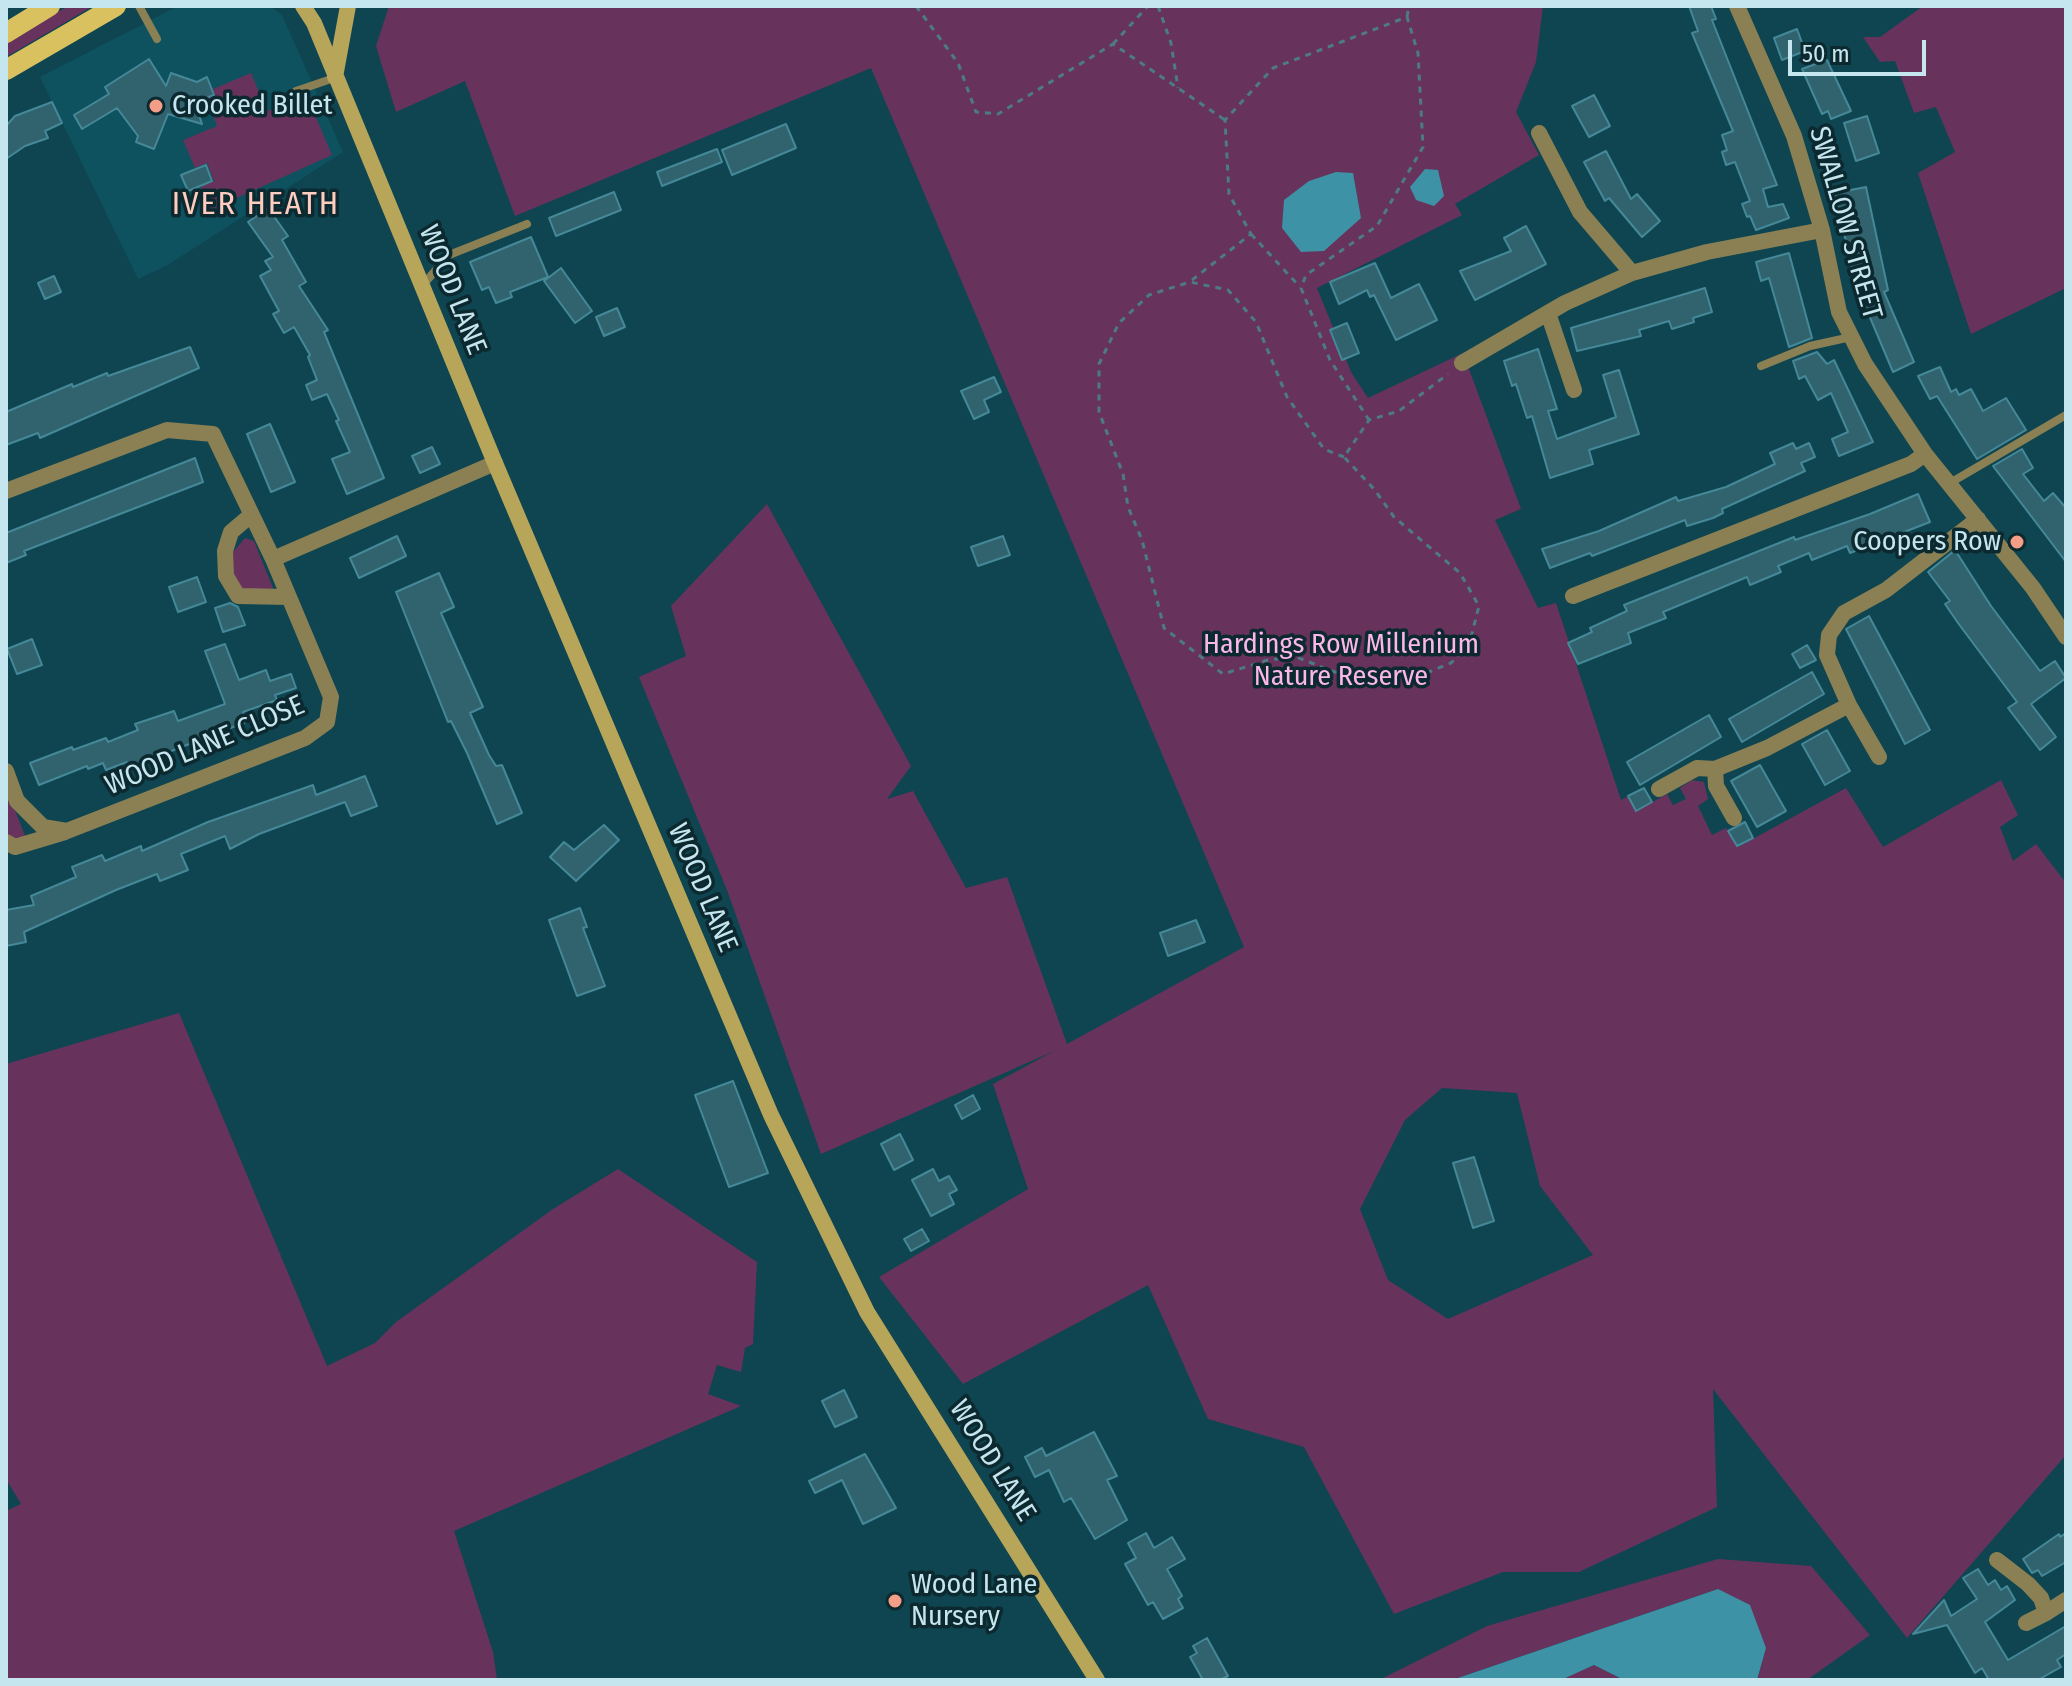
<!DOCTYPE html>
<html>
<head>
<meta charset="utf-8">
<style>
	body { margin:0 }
	#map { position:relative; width:2072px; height:1686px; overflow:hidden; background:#0e4551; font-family:"Fira Sans Condensed",sans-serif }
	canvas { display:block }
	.frame { position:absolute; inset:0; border:8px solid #c6e6ef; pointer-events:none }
	.scale { position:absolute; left:1788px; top:40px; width:138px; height:36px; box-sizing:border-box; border:4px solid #c6e6ef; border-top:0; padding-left:10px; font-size:24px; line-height:28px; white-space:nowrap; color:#c6e6ef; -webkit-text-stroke:6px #0d2930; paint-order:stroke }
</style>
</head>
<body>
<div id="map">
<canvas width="2072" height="1686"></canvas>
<div class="frame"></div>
<div class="scale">50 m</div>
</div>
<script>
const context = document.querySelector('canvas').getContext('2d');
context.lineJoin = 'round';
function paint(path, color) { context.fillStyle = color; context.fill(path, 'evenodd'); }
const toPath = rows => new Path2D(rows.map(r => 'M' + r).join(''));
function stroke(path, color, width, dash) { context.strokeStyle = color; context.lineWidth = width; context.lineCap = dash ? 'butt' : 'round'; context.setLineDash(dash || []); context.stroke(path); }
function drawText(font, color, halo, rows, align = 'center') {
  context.font = font + ' "Fira Sans Condensed",sans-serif'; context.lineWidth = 7; context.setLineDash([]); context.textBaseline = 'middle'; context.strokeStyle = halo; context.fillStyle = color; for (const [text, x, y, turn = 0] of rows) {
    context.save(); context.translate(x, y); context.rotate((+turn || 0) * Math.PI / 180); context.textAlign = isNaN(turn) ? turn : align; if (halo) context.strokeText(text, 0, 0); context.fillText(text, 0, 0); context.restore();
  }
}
paint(toPath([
	[178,6,270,6,282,15,343,152,168,265,138,279,40,77]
]), '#0e515f');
paint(toPath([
	[68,6,93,6,6,57,6,43],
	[389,6,1543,6,1536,62,1516,112,1539,155,1455,204,1462,215,1317,288,1351,372,1368,398,1463,353,1521,509,1495,520,1538,608,1556,603,1621,800,1629,796,1638,810,1667,794,1673,805,1686,799,1680,788,1692,780,1704,782,1708,799,1698,806,1712,835,1726,828,1738,847,1846,788,1883,847,2001,780,2018,815,2000,827,2013,861,2036,844,2066,883,2066,1455,1907,1638,1713,1389,1717,1507,1579,1572,1503,1572,1394,1614,1304,1447,1208,1419,1148,1285,963,1384,879,1277,1028,1189,993,1084,1054,1051,821,1154,727,890,639,677,686,656,671,606,767,504,911,766,887,799,913,791,966,888,1007,877,1067,1044,1244,947,871,68,515,216,465,81,396,112,376,46],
	[1442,1088,1517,1093,1540,1186,1593,1255,1448,1319,1388,1280,1360,1209,1405,1120],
	[1923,6,2066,6,2066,288,1971,334,1918,173,1955,152,1936,107,1914,113,1895,61,1880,62,1863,37,1880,37],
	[251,73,267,111,307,96,332,155,210,210,201,187,214,181,207,163,195,168,183,140,217,126,207,99,215,95,213,89],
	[245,538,254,541,273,588,268,595,258,597,232,584,228,558],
	[6,787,25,836,17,840,6,836],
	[179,1013,327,1366,375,1343,396,1322,553,1209,618,1169,757,1262,753,1344,745,1348,741,1372,717,1365,708,1394,741,1406,454,1531,493,1652,497,1680,6,1680,6,1511,21,1504,6,1479,6,1064],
	[1718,1559,1811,1566,1870,1635,1807,1680,1757,1680,1766,1648,1718,1589,1452,1680,1379,1680,1487,1626],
	[1594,1665,1624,1680,1561,1680,1564,1677]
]), '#67335c');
paint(toPath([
	[1425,169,1438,170,1444,196,1434,206,1416,200,1410,187],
	[1336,172,1353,173,1361,218,1324,251,1301,252,1282,228,1284,200,1309,181],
	[1718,1589,1750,1605,1766,1648,1757,1680,1624,1680,1594,1665,1561,1680,1452,1680]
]), '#3d92a6');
const building = toPath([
	[1689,6,1711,6,1716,19,1712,20,1777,185,1763,189,1768,207,1783,204,1789,218,1756,230,1750,216,1747,217,1742,204,1750,201,1735,162,1726,165,1722,152,1727,150,1722,135,1733,131,1692,33,1698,31,1689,6],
	[1797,29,1805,51,1782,60,1774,38,1797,29],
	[149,59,166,86,171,73,197,82,207,77,214,95,195,102,202,124,168,114,154,149,136,142,138,136,117,108,82,129,74,115,109,94,105,87,149,59],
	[1827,60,1851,111,1831,119,1828,111,1822,114,1802,69,1827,60],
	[1594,95,1610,126,1589,137,1572,106,1594,95],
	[52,102,62,123,45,131,48,138,25,146,6,159,6,126,15,116,52,102],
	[1867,116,1879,153,1856,161,1844,123,1867,116],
	[786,124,796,148,732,175,722,150,786,124],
	[717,149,722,162,662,186,657,172,717,149],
	[1606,151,1631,199,1637,194,1660,221,1642,237,1609,198,1605,201,1584,162,1606,151],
	[206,165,212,181,188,191,181,175,206,165],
	[1866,187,1888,290,1884,292,1914,362,1893,372,1855,282,1835,193,1866,187],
	[614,192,621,210,556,236,549,218,614,192],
	[268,208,288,236,282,240,306,282,299,286,328,330,324,332,384,478,347,494,332,459,350,452,336,421,339,420,327,394,312,400,306,385,317,380,308,357,310,355,294,327,284,333,273,314,279,311,260,276,271,270,265,261,273,257,248,222,268,208],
	[1526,226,1546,264,1475,300,1460,271,1511,251,1504,238,1526,226],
	[531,237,548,277,510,292,512,297,496,303,489,287,482,290,470,262,531,237],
	[1789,253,1812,338,1789,347,1769,278,1761,281,1756,262,1789,253],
	[1375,263,1391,298,1419,284,1437,320,1396,340,1374,295,1370,297,1367,290,1339,304,1330,282,1375,263],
	[561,268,592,311,575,323,544,281,561,268],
	[54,276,61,292,45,299,38,283,54,276],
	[1705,288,1712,312,1693,318,1694,322,1672,329,1669,321,1639,330,1641,336,1577,351,1571,328,1705,288],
	[617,308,625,327,604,336,596,317,617,308],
	[1347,323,1359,353,1342,360,1330,330,1347,323],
	[190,347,199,368,40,438,38,433,6,445,6,412,72,384,73,387,107,373,108,376,190,347],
	[1538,349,1557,409,1548,411,1557,439,1616,417,1603,375,1619,370,1639,434,1589,450,1593,464,1550,478,1532,416,1527,418,1516,384,1512,386,1504,361,1538,349],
	[1817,352,1827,364,1834,360,1873,442,1839,456,1832,439,1848,432,1831,393,1818,400,1805,376,1799,379,1793,361,1817,352],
	[1940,367,1951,392,1956,389,1959,395,1971,389,1983,411,2006,398,2026,430,1977,459,1937,396,1930,399,1918,376,1940,367],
	[994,377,1001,392,984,400,989,412,974,419,961,391,994,377],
	[270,424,295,482,271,492,247,434,270,424],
	[1793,443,1796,449,1809,443,1815,457,1801,463,1805,471,1722,509,1723,513,1713,518,1687,526,1685,520,1592,556,1590,553,1550,568,1542,549,1599,531,1676,497,1678,501,1726,487,1775,464,1770,453,1793,443],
	[432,447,440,464,420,473,412,456,432,447],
	[2022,449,2033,468,2023,474,2044,501,2053,493,2066,508,2066,562,1993,466,2022,449],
	[195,458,203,482,24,551,26,555,6,563,6,533,195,458],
	[1918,494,1930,522,1850,553,1847,546,1812,560,1809,553,1778,566,1781,572,1750,585,1747,577,1663,612,1666,618,1628,633,1631,643,1578,664,1568,643,1592,632,1590,628,1627,611,1624,605,1794,537,1795,540,1870,514,1918,494],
	[397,536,406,556,359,578,350,558,397,536],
	[1003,536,1010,555,978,566,971,547,1003,536],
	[1955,550,1991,606,2040,671,2055,661,2066,678,2031,704,2056,737,2040,750,2008,708,2017,702,1958,623,1945,604,1950,601,1928,572,1955,550],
	[439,573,454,607,441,613,483,707,470,713,489,755,496,766,502,765,522,813,497,824,467,753,451,721,448,722,396,592,439,573],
	[197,577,206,602,178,612,169,587,197,577],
	[230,603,238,607,245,625,223,632,215,608,230,603],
	[1869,616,1930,730,1905,744,1846,629,1869,616],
	[32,639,42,665,17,674,7,649,32,639],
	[225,644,239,680,266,670,270,681,291,674,296,688,275,695,277,700,243,712,246,722,156,757,129,767,127,762,106,770,103,763,88,769,87,766,39,785,30,763,72,747,73,750,106,738,108,742,138,730,135,724,174,711,178,721,225,704,205,651,225,644],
	[1807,645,1816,660,1800,668,1792,654,1807,645],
	[1812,672,1824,694,1742,742,1729,719,1812,672],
	[1709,715,1721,737,1640,785,1627,762,1709,715],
	[1827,730,1850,771,1825,785,1802,744,1827,730],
	[1760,765,1786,811,1757,827,1731,781,1760,765],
	[365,776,377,806,351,816,345,802,259,834,230,849,225,836,181,854,188,870,160,881,157,874,116,890,24,932,26,942,6,946,6,910,34,905,31,896,76,877,72,867,102,855,105,861,141,846,142,851,208,822,313,785,316,795,365,776],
	[1644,788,1652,802,1636,811,1628,796,1644,788],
	[1745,822,1753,838,1737,846,1728,831,1745,822],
	[604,825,619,840,576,881,550,857,564,842,574,850,604,825],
	[580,908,587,927,583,928,605,986,577,996,549,920,580,908],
	[1196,920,1205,942,1168,956,1160,933,1196,920],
	[733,1081,768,1173,729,1187,695,1095,733,1081],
	[973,1095,980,1109,962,1119,955,1105,973,1095],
	[900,1134,913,1160,894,1170,881,1144,900,1134],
	[1474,1157,1494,1221,1473,1228,1453,1163,1474,1157],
	[933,1169,939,1181,949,1176,957,1190,949,1194,954,1204,931,1216,912,1180,933,1169],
	[922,1229,929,1241,911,1251,904,1239,922,1229],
	[844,1390,857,1417,835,1427,822,1401,844,1390],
	[1094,1432,1117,1476,1107,1480,1127,1520,1095,1539,1071,1498,1064,1502,1049,1470,1035,1477,1025,1457,1042,1448,1046,1456,1094,1432],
	[865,1454,896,1508,863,1524,842,1480,815,1493,809,1481,865,1454],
	[1146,1533,1154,1548,1172,1537,1185,1559,1167,1569,1182,1596,1178,1599,1183,1608,1163,1619,1153,1602,1148,1605,1125,1564,1136,1558,1128,1543,1146,1533],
	[2066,1533,2066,1562,2042,1576,2038,1570,2032,1573,2023,1559,2059,1534,2060,1537,2066,1533],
	[1978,1569,1988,1585,1995,1580,2001,1590,2007,1586,2015,1600,1985,1622,2008,1660,2066,1626,2066,1654,2057,1660,2061,1667,2038,1680,1989,1680,1982,1668,1975,1673,1947,1625,1913,1634,1944,1600,1951,1616,1977,1599,1963,1578,1978,1569],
	[1207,1638,1228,1676,1220,1680,1203,1680,1190,1657,1197,1653,1193,1646,1207,1638]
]);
paint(building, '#31636f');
stroke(building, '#458898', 2);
stroke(toPath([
	[916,6,958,63,976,112,998,114,1113,44,1225,120],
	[1158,6,1171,43,1178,88],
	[1407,17,1409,6],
	[1113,44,1148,6],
	[1251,234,1300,287],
	[1192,280,1251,234,1229,194,1225,120,1273,68,1407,17,1418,53,1423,147,1377,226,1306,275,1301,288,1330,360,1369,420],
	[1344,457,1324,449,1287,397,1256,322,1228,290,1190,282,1149,295,1119,323,1099,364,1099,412,1123,474,1128,507,1142,540,1164,628,1223,674,1268,660,1296,657,1335,672,1371,678,1429,672,1451,663,1469,645,1479,606,1460,573,1394,517,1374,489,1344,457,1369,420,1399,411,1448,374]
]), '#4c7b86', 3, [6, 6]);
stroke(toPath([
	[139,6,157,39],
	[296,91,334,78],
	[422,286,449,255,527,224],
	[1761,366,1810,346,1851,337],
	[1950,483,2066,415]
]), '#8b8053', 8);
stroke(toPath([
	[1737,6,1794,136,1822,230,1839,312,1865,364,1925,454,2033,588,2066,637],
	[1539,133,1580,212,1632,273],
	[1548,313,1574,390],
	[1462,363,1565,303,1632,273,1707,252,1822,230],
	[6,491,167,430,213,434,273,559,331,697,327,722,305,738,67,831,43,827,17,801,6,771],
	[251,515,231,532,225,551,226,576,238,596,288,597],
	[273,559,495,463],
	[1573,596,1911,464,1925,454],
	[1879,757,1849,705,1827,655,1829,635,1844,613,1886,590,1978,519],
	[1715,769,1716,786,1734,818],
	[1659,789,1697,768,1715,769,1767,748,1849,705],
	[6,842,15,847,65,832],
	[1997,1560,2028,1584,2041,1598,2046,1613,2066,1600],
	[2026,1623,2046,1613]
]), '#8b8053', 16);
stroke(toPath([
	[303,6,314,23,495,463,771,1115,867,1312,1097,1680],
	[335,77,348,6]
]), '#b7a55a', 16);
stroke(toPath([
	[6,33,50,6],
	[6,70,116,6]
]), '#d8c15e', 20);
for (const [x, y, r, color] of [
	[156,106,8,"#f49e87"],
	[2017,542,8,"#f49e87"],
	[895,1601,8,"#f49e87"]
]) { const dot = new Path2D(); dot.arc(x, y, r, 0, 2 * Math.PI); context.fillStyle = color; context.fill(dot); stroke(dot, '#0d2930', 3); }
drawText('28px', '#c6e6ef', '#0d2930', [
	["Crooked Billet",172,106],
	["Coopers Row",2001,542,"right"],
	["Wood Lane",911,1585],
	["Nursery",911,1617]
], 'left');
drawText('28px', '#c6e6ef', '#0d2930', [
	["SWALLOW STREET",1845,223,74],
	["WOOD LANE",452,290,68],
	["WOOD LANE CLOSE",205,746,-23],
	["WOOD LANE",702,888,67],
	["WOOD LANE",992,1461,58]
]);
drawText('28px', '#fbb6ea', '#0d2930', [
	["Hardings Row Millenium",1341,645],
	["Nature Reserve",1341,677]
]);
context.letterSpacing = '2px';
drawText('32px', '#ffcdbf', '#0d2930', [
	["IVER HEATH",256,205]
]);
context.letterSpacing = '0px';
</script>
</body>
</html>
